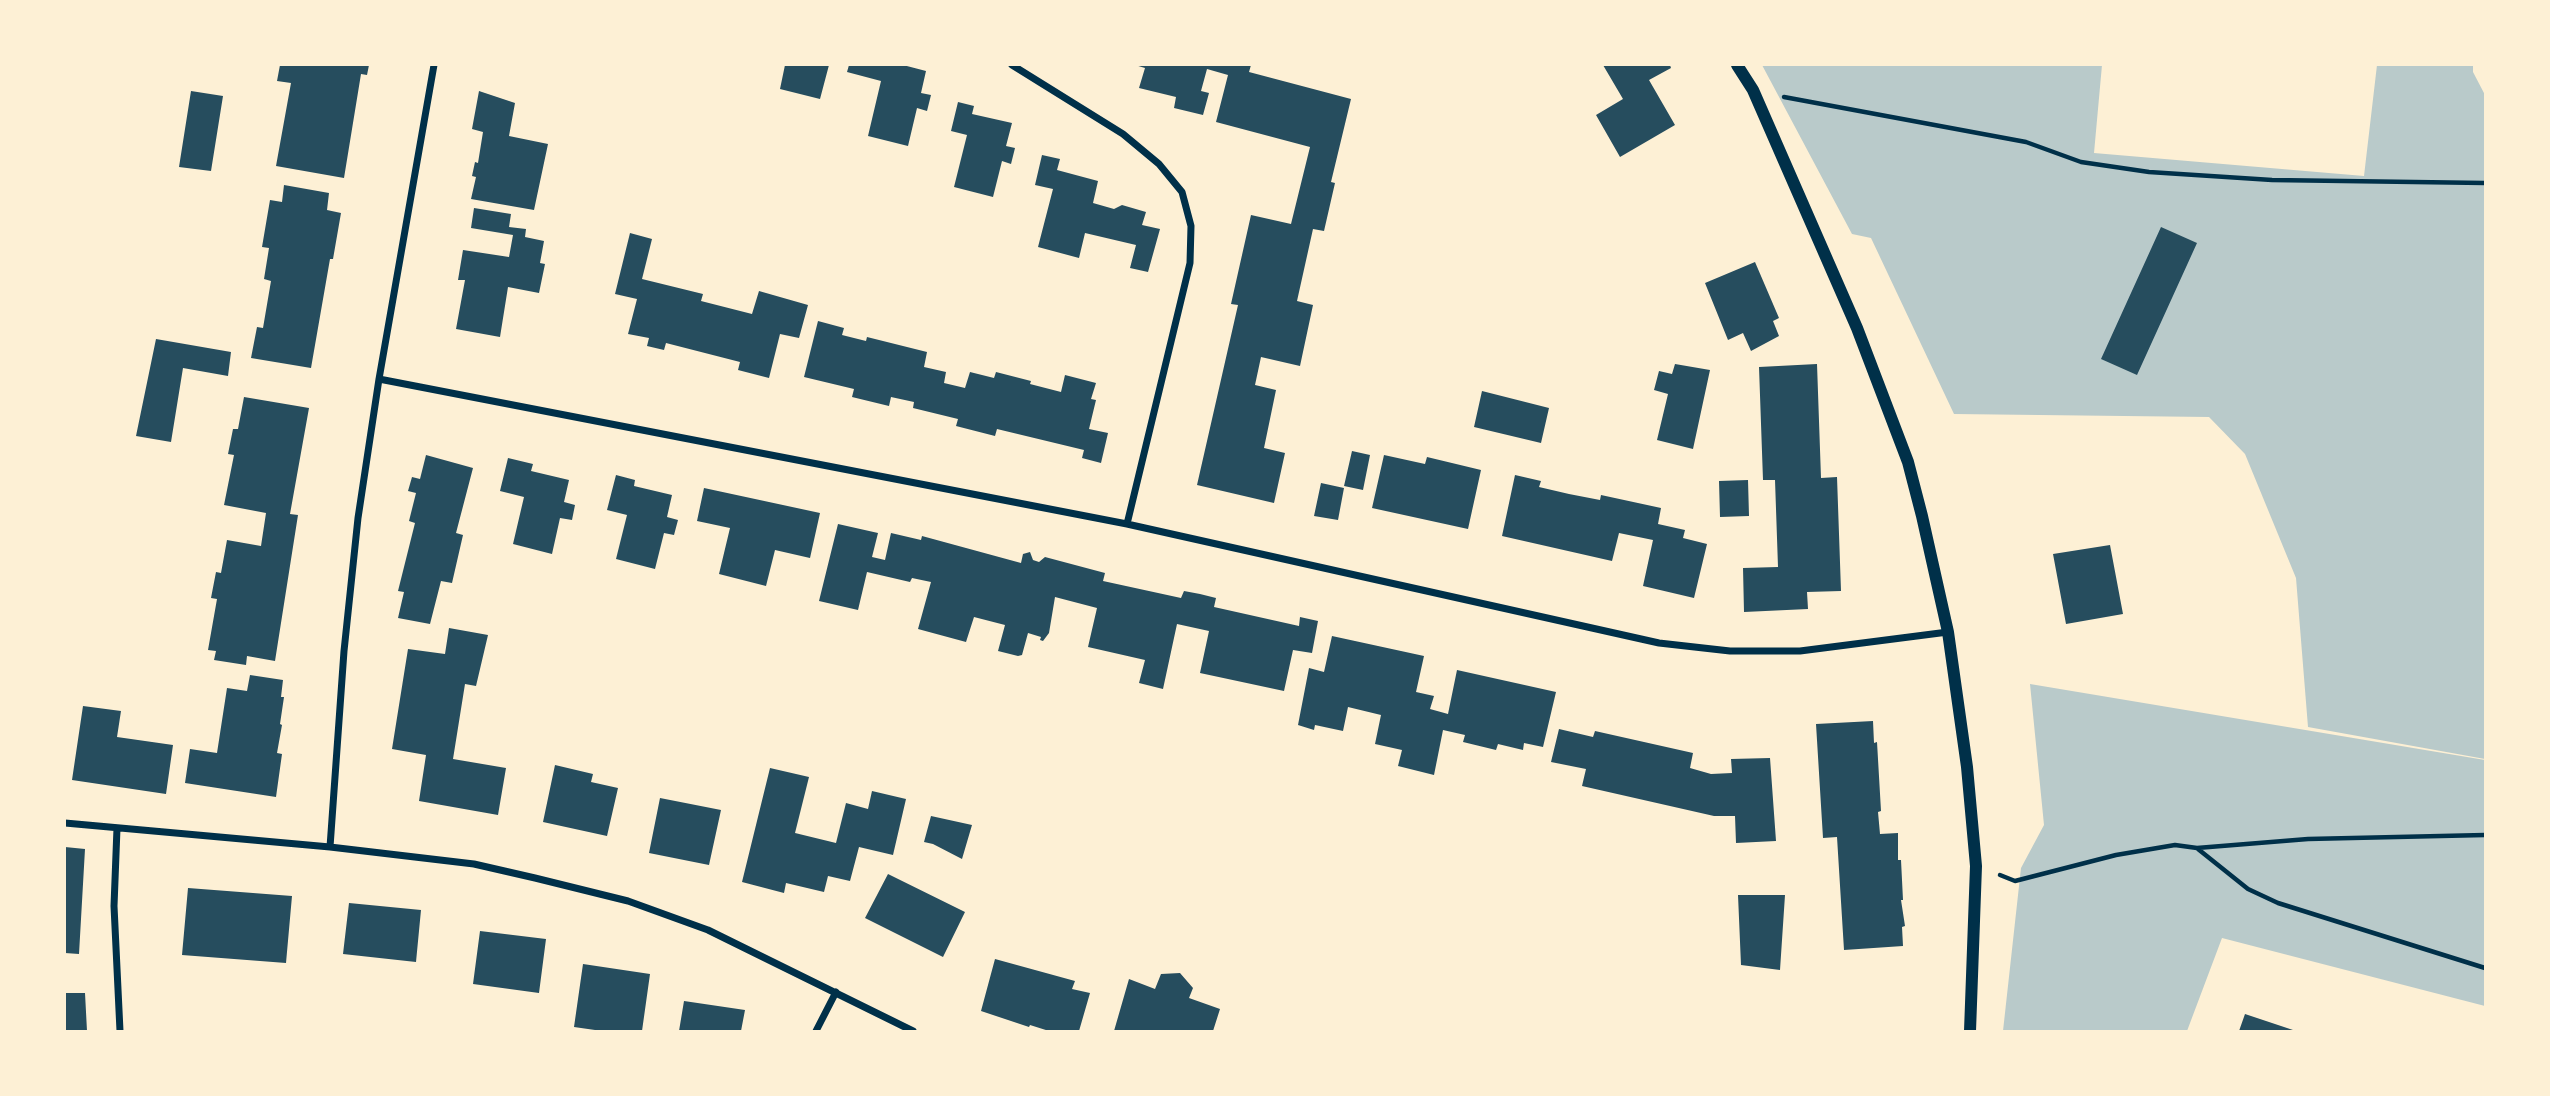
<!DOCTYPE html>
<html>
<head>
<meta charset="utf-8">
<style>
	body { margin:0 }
	#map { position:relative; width:2550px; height:1096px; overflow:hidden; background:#fdf0d5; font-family:"Work Sans",sans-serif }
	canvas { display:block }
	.frame { position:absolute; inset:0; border:66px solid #fdf0d5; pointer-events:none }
</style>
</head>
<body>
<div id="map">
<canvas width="2550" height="1096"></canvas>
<div class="frame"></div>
</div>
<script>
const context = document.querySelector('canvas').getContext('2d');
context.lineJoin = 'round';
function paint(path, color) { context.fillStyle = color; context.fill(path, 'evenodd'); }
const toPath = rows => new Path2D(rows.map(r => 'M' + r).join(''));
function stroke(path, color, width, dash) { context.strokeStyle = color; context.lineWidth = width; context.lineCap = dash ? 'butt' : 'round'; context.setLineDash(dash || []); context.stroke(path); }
paint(toPath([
	[1762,65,2102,65,2094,153,2364,176,2377,65,2473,65,2473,72,2485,95,2485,759,2308,727,2296,578,2245,454,2209,417,1954,414,1871,238,1852,234],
	[2030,684,2485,760,2485,1006,2222,938,2187,1031,2003,1031,2021,868,2044,825]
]), '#b9caca');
paint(toPath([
	[280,65,369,65,367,75,361,74,344,178,276,166,291,83,277,81],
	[785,65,829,65,820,99,780,89],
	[849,65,903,65,926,71,921,93,931,95,927,111,917,108,908,146,868,136,881,81,847,72],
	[1135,65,1251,65,1249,72,1351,99,1331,182,1335,183,1324,231,1313,229,1297,301,1313,305,1300,366,1261,357,1255,385,1276,390,1264,448,1285,453,1274,503,1197,485,1238,305,1231,304,1251,215,1291,224,1310,147,1216,122,1228,75,1207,69,1201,91,1209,93,1203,115,1174,108,1176,97,1139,88,1145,68],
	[1603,65,1670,65,1671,68,1649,80,1675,125,1620,157,1596,115,1623,99],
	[191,91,223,96,211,171,179,167],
	[479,91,515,103,509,136,548,144,534,210,471,199,476,177,472,176,475,162,478,163,483,132,472,129],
	[958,102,974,106,972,114,1012,123,1006,146,1015,148,1011,164,1002,161,993,197,954,187,967,135,951,131],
	[1042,155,1060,159,1057,170,1098,181,1093,203,1114,209,1122,205,1146,212,1142,225,1160,229,1148,272,1130,268,1136,245,1085,233,1079,258,1038,247,1053,189,1035,185],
	[284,185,329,193,327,210,341,213,333,259,330,259,311,368,251,358,257,327,263,328,271,281,264,279,269,248,262,247,270,200,282,202],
	[474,208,511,214,509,227,526,229,525,237,544,241,540,263,545,264,539,293,508,287,500,337,456,329,465,280,458,280,463,250,509,257,513,235,471,228],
	[2161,227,2197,243,2137,375,2101,359],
	[630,233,652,239,642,279,703,294,701,301,752,314,759,291,808,305,799,338,780,334,769,378,738,370,740,362,666,343,664,350,647,346,649,338,628,334,637,299,615,294],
	[1755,262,1779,318,1773,321,1779,336,1751,351,1743,333,1728,340,1705,283],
	[818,321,844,328,842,335,866,341,867,337,927,352,924,367,946,372,944,383,965,388,970,372,994,378,996,372,1031,381,1030,384,1061,392,1065,375,1096,383,1091,399,1096,400,1089,429,1108,433,1101,463,1082,458,1084,450,997,429,995,436,956,426,958,419,913,408,914,402,891,397,889,406,852,397,854,389,804,377],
	[156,339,231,352,228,376,183,368,171,442,136,436],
	[1675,364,1710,370,1693,449,1657,440,1668,394,1654,390,1659,371,1672,374],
	[1817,364,1821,478,1837,477,1841,591,1807,592,1808,609,1744,612,1743,568,1778,567,1775,480,1763,480,1759,367],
	[1482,391,1549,408,1541,443,1474,427],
	[244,397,309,408,290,514,298,515,275,661,247,656,246,665,214,660,216,651,208,650,217,599,211,598,216,572,221,573,227,540,261,546,266,513,224,505,234,455,228,454,233,429,238,429],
	[1352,451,1370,455,1363,490,1344,486],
	[426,455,473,468,456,533,463,535,452,583,441,581,430,624,398,618,404,592,398,591,415,523,409,521,416,493,408,491,412,477,420,479],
	[1384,455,1425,464,1427,457,1481,470,1468,529,1372,508],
	[508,458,533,464,531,471,569,480,564,502,575,505,572,520,560,518,552,554,513,544,524,497,500,491],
	[616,475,635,480,634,486,672,495,667,517,678,520,674,535,664,533,655,569,616,559,627,515,607,510],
	[1515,475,1541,481,1539,487,1569,494,1600,500,1601,495,1661,508,1658,524,1685,530,1683,538,1707,544,1694,598,1643,586,1653,540,1619,533,1612,561,1502,536],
	[1748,480,1749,516,1720,517,1719,481],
	[1321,483,1344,488,1338,520,1314,516],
	[704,488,820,513,810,558,775,550,766,586,719,574,730,528,697,521],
	[838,524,878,533,872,557,885,560,891,533,921,540,922,536,1021,563,1023,554,1030,552,1033,560,1039,562,1045,557,1105,573,1103,581,1181,598,1184,591,1200,594,1216,598,1214,607,1299,626,1300,617,1318,621,1312,653,1293,650,1284,691,1200,673,1209,631,1177,624,1163,689,1139,683,1145,660,1088,647,1097,608,1055,597,1049,633,1043,641,1040,640,1041,637,1028,633,1022,655,1018,656,998,651,1005,625,974,617,966,642,918,629,931,582,912,578,910,582,867,572,858,610,819,601],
	[2110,545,2123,614,2066,624,2053,554],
	[449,628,488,635,476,686,465,684,453,759,506,768,498,815,419,801,426,755,392,749,408,649,445,654],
	[1332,636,1424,656,1416,692,1434,696,1430,709,1448,714,1457,670,1556,692,1543,747,1524,743,1523,750,1498,744,1496,750,1463,742,1465,735,1443,730,1434,775,1398,766,1402,750,1375,744,1381,715,1348,707,1343,731,1315,725,1314,730,1298,725,1309,668,1324,672],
	[250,675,283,680,281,697,284,697,280,724,282,725,277,753,282,754,276,797,185,783,190,749,217,753,227,688,247,691],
	[83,706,121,711,117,737,173,745,166,794,72,780],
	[1873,721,1874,743,1877,742,1881,811,1878,812,1880,834,1898,833,1898,860,1901,860,1903,900,1901,900,1905,926,1902,927,1903,946,1844,950,1837,837,1823,838,1816,724],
	[1559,729,1593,737,1595,731,1693,753,1690,768,1711,774,1732,773,1731,759,1770,758,1776,841,1736,843,1735,816,1714,816,1582,786,1586,769,1551,762],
	[555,765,593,774,591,782,618,788,607,836,543,822],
	[770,768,809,777,795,833,836,843,846,803,868,809,872,791,906,799,893,855,859,847,850,881,828,876,824,892,786,883,784,893,742,882],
	[660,798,721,810,709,865,649,853],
	[931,816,972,825,962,859,933,844,924,842],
	[65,847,85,849,79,954,65,953],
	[888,874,965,912,943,957,865,918],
	[188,888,292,896,286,963,182,955],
	[1738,895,1785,895,1780,970,1741,965],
	[349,903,421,910,416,962,343,954],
	[480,931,546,939,539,993,473,984],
	[995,959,1075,981,1072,989,1090,993,1079,1031,1049,1031,1030,1025,1029,1027,981,1011],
	[583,964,650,974,642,1031,602,1031,574,1027],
	[1180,973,1193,988,1189,998,1220,1009,1213,1031,1114,1031,1129,979,1155,989,1161,974],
	[65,993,85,993,87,1031,65,1031],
	[684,1001,745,1010,741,1031,679,1031],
	[2245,1014,2296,1031,2239,1031]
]), '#264d5e');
stroke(toPath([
	[1784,97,2026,142,2081,162,2149,172,2272,180,2485,183],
	[2198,849,2248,889,2278,903,2485,968],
	[2000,875,2015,881,2116,855,2175,845,2197,848,2308,839,2485,835]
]), '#003049', 4.5);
stroke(toPath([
	[1012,65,1123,134,1159,164,1182,192,1191,226,1190,263,1127,524],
	[379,379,1127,524,1659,643,1730,651,1800,651,1948,632],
	[65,823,330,847,474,864,535,878,628,901,708,930,913,1031],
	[117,828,114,906,120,1031],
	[330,847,344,651,358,518,379,379,434,65],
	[816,1031,836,992]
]), '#003049', 7);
stroke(toPath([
	[1737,65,1753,90,1857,328,1908,462,1922,516,1948,632,1967,767,1976,866,1970,1031]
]), '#003049', 12);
</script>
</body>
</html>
